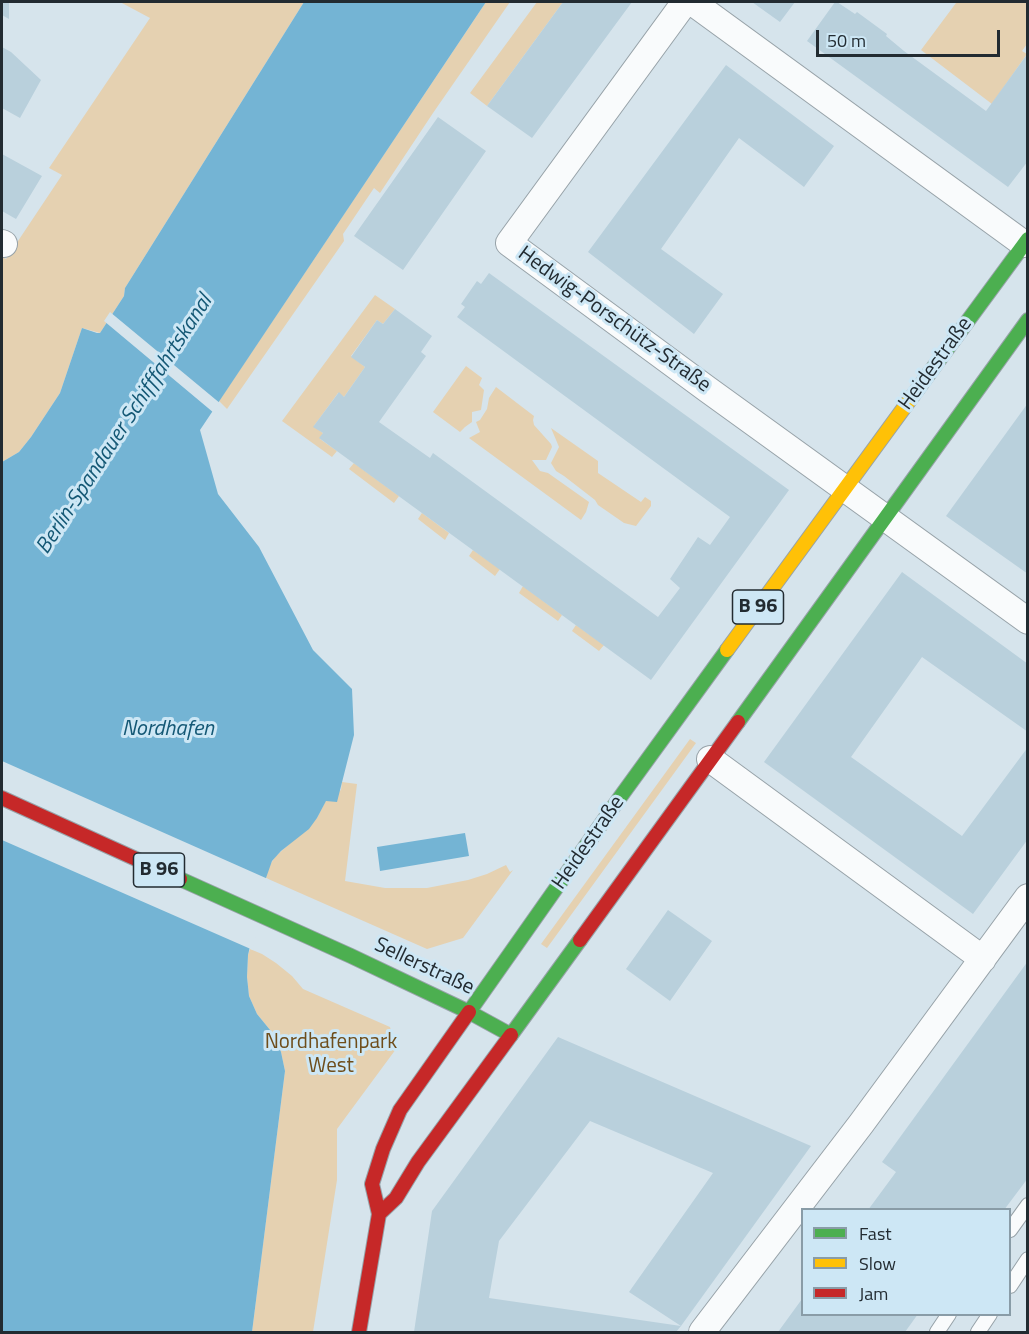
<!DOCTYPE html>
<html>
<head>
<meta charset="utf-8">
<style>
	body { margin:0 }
	#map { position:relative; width:1029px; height:1334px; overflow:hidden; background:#d6e4ec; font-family:"Titillium Web",sans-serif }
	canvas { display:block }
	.frame { position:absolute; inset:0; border:3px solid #222b31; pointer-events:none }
	.legend { position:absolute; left:801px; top:1208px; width:210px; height:108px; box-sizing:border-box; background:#cde7f5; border:2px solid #899ca7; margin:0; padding:8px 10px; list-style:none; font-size:18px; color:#222b31 }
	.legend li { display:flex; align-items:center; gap:12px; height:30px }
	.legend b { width:30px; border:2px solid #899ca7 }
	.scale { position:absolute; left:816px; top:30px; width:184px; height:27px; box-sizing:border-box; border:3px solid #222b31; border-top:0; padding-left:8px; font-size:18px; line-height:21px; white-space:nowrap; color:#222b31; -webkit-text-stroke:4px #cde7f5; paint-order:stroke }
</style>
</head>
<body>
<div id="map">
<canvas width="1029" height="1334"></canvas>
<div class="frame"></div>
<ul class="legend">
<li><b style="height:8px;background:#4caf50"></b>Fast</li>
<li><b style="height:8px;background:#ffc107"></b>Slow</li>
<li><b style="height:8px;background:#c62828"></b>Jam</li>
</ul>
<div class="scale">50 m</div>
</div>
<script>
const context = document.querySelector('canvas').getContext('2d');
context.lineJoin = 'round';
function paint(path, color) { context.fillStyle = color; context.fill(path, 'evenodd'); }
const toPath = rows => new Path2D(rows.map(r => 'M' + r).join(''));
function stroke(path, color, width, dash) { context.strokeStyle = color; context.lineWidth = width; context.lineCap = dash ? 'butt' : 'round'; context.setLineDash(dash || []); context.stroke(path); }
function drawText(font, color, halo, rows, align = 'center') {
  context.font = font + ' "Titillium Web",sans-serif'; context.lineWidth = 6; context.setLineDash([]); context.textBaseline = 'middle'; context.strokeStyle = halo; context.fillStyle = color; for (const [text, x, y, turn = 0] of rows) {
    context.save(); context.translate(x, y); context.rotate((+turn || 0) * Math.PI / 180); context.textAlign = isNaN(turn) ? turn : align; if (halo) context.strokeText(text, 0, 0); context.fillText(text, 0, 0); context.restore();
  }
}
paint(toPath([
	[120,2,304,2,125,288,124,296,100,333,82,328,60,393,31,437,19,452,2,462,2,257,6,259,62,175,49,168,150,18],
	[486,2,510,2,433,113,380,193,374,188,343,234,344,241,227,409,219,401],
	[537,2,563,2,487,106,470,93],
	[955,2,1027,2,1027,44,1022,51,1027,54,992,104,921,50,956,3],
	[375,295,395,309,383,324,377,320,351,356,365,367,344,397,338,393,314,426,323,433,320,439,337,451,332,457,282,421],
	[466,366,482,378,479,385,484,390,481,410,472,412,472,422,465,427,460,432,433,412],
	[496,387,534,416,533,420,534,425,551,444,552,447,546,460,532,460,540,471,548,473,589,502,586,512,581,520,469,438,480,432,476,422,480,420,487,409,489,398],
	[551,428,598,461,598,473,641,502,645,497,651,501,651,506,636,526,624,523,598,505,595,500,564,476,556,471,551,463,559,447],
	[354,463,399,496,394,503,349,469],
	[422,513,449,533,445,540,418,519],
	[473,550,500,569,495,576,469,556],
	[523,586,562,615,558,621,519,593],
	[576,625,604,645,599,651,572,631],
	[690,739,696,743,547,948,541,944],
	[342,782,357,784,345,881,385,888,427,888,468,880,487,874,506,865,510,872,513,870,463,938,427,949,266,878,268,868,275,857,317,818,326,800,341,790],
	[250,949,262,954,276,963,292,976,303,989,390,1027,396,1049,337,1129,337,1180,313,1332,252,1332,285,1071,281,1052,275,1036,257,1014,249,996,247,977,248,955]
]), '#e5d1b1');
paint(toPath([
	[304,2,486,2,200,430,218,494,259,547,313,650,352,689,354,735,337,802,326,801,317,818,309,829,281,851,272,861,266,878,248,955,247,977,249,996,257,1014,275,1036,281,1052,285,1071,252,1332,2,1332,2,462,19,452,31,437,60,393,82,328,97,333,100,333,124,296,125,288],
	[465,833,469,856,380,871,377,847]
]), '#74b4d4');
paint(toPath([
	[110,312,221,404,214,413,104,321],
	[2,761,268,879,253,950,2,840]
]), '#d6e4ec');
paint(toPath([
	[2,2,9,2,9,19,2,15],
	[563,2,632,2,532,138,487,106],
	[752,2,795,2,780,22],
	[835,2,837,2,855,14,857,12,887,34,886,36,904,51,986,111,1028,53,1028,161,1008,187,807,41],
	[2,47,11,52,41,80,20,118,2,108],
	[726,65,834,146,804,187,739,138,661,249,723,294,694,334,588,252],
	[438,117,486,151,403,270,354,236],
	[2,154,42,176,16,219,2,211],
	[489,273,789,490,651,680,319,438,323,433,313,427,339,392,344,397,365,367,351,357,377,320,383,324,395,309,432,336,421,352,426,356,379,422,430,458,433,453,658,617,680,588,670,579,698,537,710,545,730,517,457,317,465,307,461,304,477,281,481,284],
	[1028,403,1028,574,946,516],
	[902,572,1028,664,1028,732,922,657,851,757,962,836,1028,747,1028,839,973,914,764,762],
	[668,910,712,941,670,1001,626,969],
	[1028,961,1028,1178,1004,1210,868,1210,896,1172,882,1162],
	[558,1037,811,1146,681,1326,629,1292,713,1173,590,1121,499,1241,489,1298,681,1326,676,1332,414,1332,432,1211],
	[802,1299,802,1314,918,1314,905,1332,778,1332]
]), '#b9d0dc');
const lane = toPath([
	[1010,1230,1028,1205],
	[1010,1286,1028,1259],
	[937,1332,949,1314],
	[978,1332,990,1314]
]);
const street = toPath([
	[685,2,509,243,707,389,1028,621],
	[692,2,1024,244],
	[2,243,4,244],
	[710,759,983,959],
	[702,1332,861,1124,1028,897]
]);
const fast = toPath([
	[928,375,1028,239],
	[738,722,1028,320],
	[180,879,351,956,469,1012,511,1035,580,940],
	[469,1012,621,796,727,650]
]);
const slow = toPath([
	[727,650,928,375]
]);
const jam = toPath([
	[2,798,180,879],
	[580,940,738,722],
	[379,1214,396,1198,418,1162,511,1035],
	[359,1332,379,1214,372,1184,383,1149,400,1110,469,1012]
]);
stroke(lane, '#97a2a8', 16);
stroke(street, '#97a2a8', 28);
stroke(fast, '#97a2a8', 16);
stroke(slow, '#97a2a8', 16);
stroke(jam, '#97a2a8', 16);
stroke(lane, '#f9fbfc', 14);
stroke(street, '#f9fbfc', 26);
stroke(fast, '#4caf50', 14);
stroke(slow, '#ffc107', 14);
stroke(jam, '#c62828', 14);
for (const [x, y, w] of [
	[758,607,51],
	[159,870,51]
]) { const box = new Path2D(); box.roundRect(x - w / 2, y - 17, w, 34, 4.5); context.fillStyle = '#cde7f5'; context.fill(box); stroke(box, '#222b31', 1.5); }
drawText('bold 20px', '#222b31', null, [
	["B 96",758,607],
	["B 96",159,870]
]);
drawText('21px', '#222b31', '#cde7f5', [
	["Hedwig-Porschütz-Straße",614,320,36],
	["Heidestraße",936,364,-54],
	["Heidestraße",589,843,-55],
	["Sellerstraße",424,967,25]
]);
drawText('21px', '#6e4d1a', '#cde7f5', [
	["Nordhafenpark",331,1043],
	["West",331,1067]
]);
drawText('italic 22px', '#145875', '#cde7f5', [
	["Berlin-Spandauer Schifffahrtskanal",125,425,-57],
	["Nordhafen",168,730]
]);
</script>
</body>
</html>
